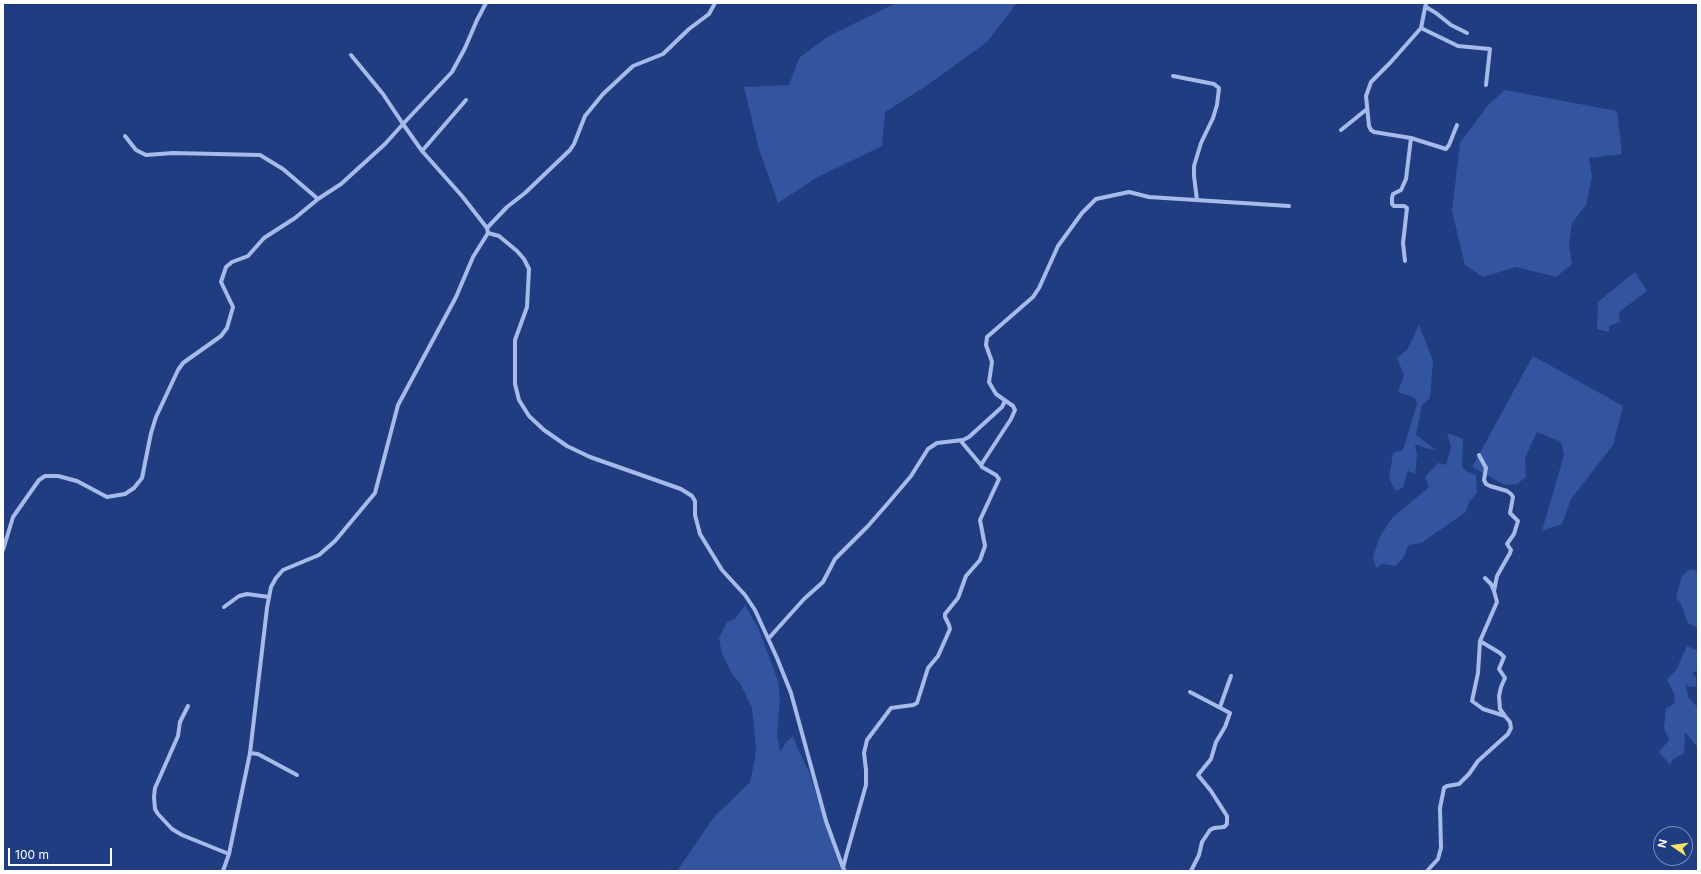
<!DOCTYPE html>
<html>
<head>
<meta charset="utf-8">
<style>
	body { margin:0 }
	#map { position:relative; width:1701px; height:874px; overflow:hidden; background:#203d82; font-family:Inter,sans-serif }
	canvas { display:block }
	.frame { position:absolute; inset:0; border:4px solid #fff; pointer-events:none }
	.north { position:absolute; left:1653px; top:826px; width:40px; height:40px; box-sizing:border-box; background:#203d82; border:1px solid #798bb4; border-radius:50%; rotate:283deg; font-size:11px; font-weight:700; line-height:16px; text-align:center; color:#fff }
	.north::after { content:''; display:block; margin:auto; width:14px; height:18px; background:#f6e067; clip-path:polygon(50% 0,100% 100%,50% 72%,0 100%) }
	.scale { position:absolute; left:8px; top:848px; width:104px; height:18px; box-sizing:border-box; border:2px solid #fff; border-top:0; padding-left:5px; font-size:12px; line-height:14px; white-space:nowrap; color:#fff; -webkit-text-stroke:3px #203d82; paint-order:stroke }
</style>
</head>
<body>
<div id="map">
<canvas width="1701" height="874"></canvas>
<div class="frame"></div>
<div class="north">N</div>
<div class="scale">100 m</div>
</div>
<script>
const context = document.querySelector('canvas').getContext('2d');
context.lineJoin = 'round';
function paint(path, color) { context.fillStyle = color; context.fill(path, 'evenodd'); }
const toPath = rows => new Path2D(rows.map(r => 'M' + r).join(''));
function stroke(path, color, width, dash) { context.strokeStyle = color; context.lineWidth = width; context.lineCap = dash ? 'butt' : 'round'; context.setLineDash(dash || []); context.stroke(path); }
paint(toPath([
	[896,3,1017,3,987,42,923,88,885,112,882,146,816,178,778,203,759,149,744,87,789,85,799,58,827,37],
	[1505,90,1617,111,1622,154,1589,158,1592,177,1586,205,1572,223,1569,245,1572,264,1556,277,1516,267,1483,277,1465,265,1452,211,1460,143,1488,105],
	[1635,272,1647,291,1619,312,1620,322,1609,326,1609,332,1597,329,1598,302],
	[1419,325,1433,360,1430,398,1422,405,1416,435,1436,450,1425,448,1415,444,1417,456,1415,474,1408,471,1403,487,1396,491,1389,479,1393,453,1403,450,1417,404,1415,398,1398,392,1404,375,1397,358,1407,350],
	[1533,356,1623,406,1613,445,1571,499,1562,524,1542,531,1564,455,1561,442,1537,432,1525,458,1526,477,1517,484,1505,485,1472,467],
	[1447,433,1463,439,1462,467,1466,471,1476,475,1477,492,1468,504,1466,512,1421,543,1408,545,1404,557,1395,566,1382,564,1376,568,1373,557,1379,538,1392,518,1429,487,1425,477,1438,463,1446,465,1451,447],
	[1690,569,1698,571,1698,628,1688,623,1680,602,1676,598,1682,576],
	[745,605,759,630,778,681,780,698,777,734,780,752,787,741,793,736,799,751,809,772,841,871,677,871,714,817,750,782,755,759,756,748,752,708,740,683,732,674,722,654,719,638,727,622,735,619],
	[1687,646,1698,651,1698,670,1692,673,1696,677,1696,684,1698,686,1689,687,1685,682,1688,697,1698,708,1698,748,1685,732,1684,753,1672,760,1670,765,1659,752,1669,740,1664,728,1666,708,1674,704,1675,696,1667,679,1676,670]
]), '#3355a0');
stroke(toPath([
	[1426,3,1421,28,1390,63,1371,82,1366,96,1369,126,1371,130,1374,132,1411,138,1446,149,1449,145,1457,125],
	[1426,7,1436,13,1451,25,1467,33],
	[1421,28,1458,46,1490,49,1486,85],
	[1173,76,1214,84,1219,88,1217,105,1213,118,1201,143,1194,166,1194,176,1197,200],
	[1341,130,1367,109],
	[125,136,136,150,146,155,173,153,260,155,283,169,318,199],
	[422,151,466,100],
	[487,228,507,207,525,193,570,150,574,144,585,116,603,94,633,66,663,54,689,29,709,14,715,3],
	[488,233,499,236,517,251,524,259,529,269,527,307,515,340,515,384,519,400,529,416,544,430,567,446,590,457,681,489,692,496,695,501,695,515,700,534,722,570,745,595,755,610,777,658,791,693,826,821,843,868],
	[1405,261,1403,243,1407,208,1404,206,1394,206,1392,204,1392,198,1393,194,1401,190,1406,179,1411,138],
	[960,440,981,465],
	[1479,455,1486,468,1484,480,1486,484,1490,486,1507,491,1511,494,1513,497,1510,513,1518,521,1514,534,1507,544,1511,550,1510,553,1497,576,1494,591],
	[3,550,13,517,39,480,45,476,58,476,77,481,107,497,125,494,134,488,142,478,151,433,156,417,178,370,183,363,221,336,227,328,233,307,221,282,226,267,232,262,248,256,264,238,295,218,318,199,341,184,385,144,403,124,383,94,351,55],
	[224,607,239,596,247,594,269,597],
	[769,638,804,599,823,582,835,559,868,526,889,502,911,476,928,449,937,443,963,440,969,437,1002,407,1005,401,1003,399],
	[1480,641,1497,602,1494,591,1491,584,1485,578],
	[1190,692,1230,713,1225,727,1216,742,1211,759,1198,775,1211,791,1227,816,1227,824,1224,827,1214,828,1210,830,1202,842,1199,855,1191,871],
	[188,706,180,722,178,736,155,788,154,797,155,809,158,814,172,829,182,835,229,854],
	[1220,707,1231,676],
	[250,753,258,754,297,775],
	[223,871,229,854,250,753,267,608,271,587,276,578,283,570,319,555,335,541,375,493,398,405,456,297,473,257,488,233,487,228,462,196,422,151,403,124,452,72,465,48,477,20,486,3],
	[845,871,843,868,846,856,866,785,866,770,864,753,867,740,891,708,913,705,917,703,928,668,938,656,950,629,949,625,945,617,945,614,958,598,966,576,980,560,985,546,980,520,999,479,996,475,982,467,981,465,1011,419,1015,410,1013,406,996,394,989,382,992,362,986,345,987,337,1033,297,1039,288,1058,246,1082,213,1096,199,1129,192,1149,197,1289,206],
	[1427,871,1438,859,1441,848,1440,808,1444,788,1447,786,1459,784,1469,774,1478,761,1508,734,1511,728,1510,722,1505,716,1500,709,1499,696,1501,687,1505,678,1499,669,1504,657,1500,653,1480,641,1478,673,1472,701,1483,709,1505,716]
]), '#a6bbe9', 4);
</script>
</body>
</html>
